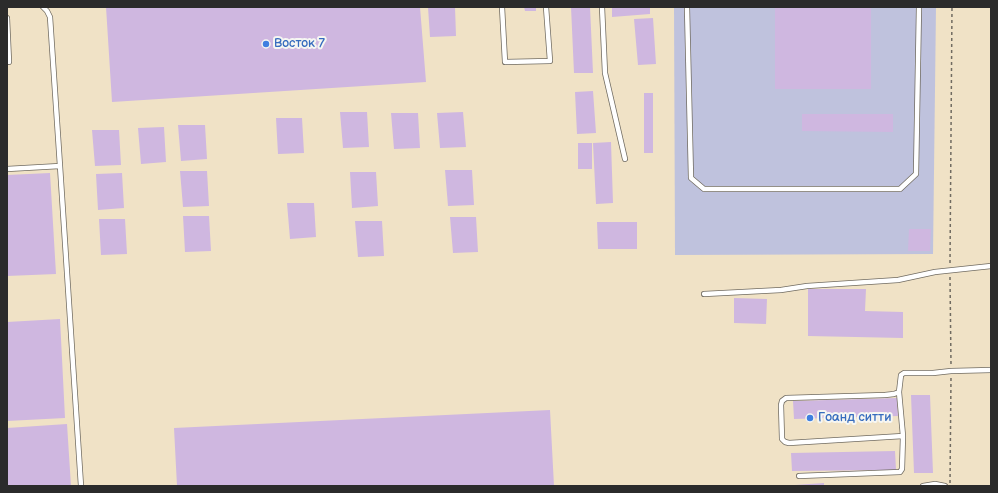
<!DOCTYPE html>
<html>
<head>
<meta charset="utf-8">
<style>
	body { margin:0 }
	#map { position:relative; width:998px; height:493px; overflow:hidden; background:#f0e2c6; font-family:"Balsamiq Sans",sans-serif }
	canvas { display:block }
	.frame { position:absolute; inset:0; border:8px solid #2b2b2b; pointer-events:none }
</style>
</head>
<body>
<div id="map">
<canvas width="998" height="493"></canvas>
<div class="frame"></div>
</div>
<script>
const context = document.querySelector('canvas').getContext('2d');
context.lineJoin = 'round';
function paint(path, color) { context.fillStyle = color; context.fill(path, 'evenodd'); }
const toPath = rows => new Path2D(rows.map(r => 'M' + r).join(''));
function stroke(path, color, width, dash) { context.strokeStyle = color; context.lineWidth = width; context.lineCap = dash ? 'butt' : 'round'; context.setLineDash(dash || []); context.stroke(path); }
function drawText(font, color, halo, rows, align = 'center') {
  context.font = font + ' "Balsamiq Sans",sans-serif'; context.lineWidth = 4; context.setLineDash([]); context.textBaseline = 'middle'; context.strokeStyle = halo; context.fillStyle = color; for (const [text, x, y, turn = 0] of rows) {
    context.save(); context.translate(x, y); context.rotate((+turn || 0) * Math.PI / 180); context.textAlign = isNaN(turn) ? turn : align; if (halo) context.strokeText(text, 0, 0); context.fillText(text, 0, 0); context.restore();
  }
}
paint(toPath([
	[674,7,936,7,933,254,675,255]
]), '#bfc2dd');
paint(toPath([
	[106,7,420,7,426,82,112,102],
	[428,7,455,7,456,36,430,37],
	[524,7,536,7,536,11,525,11],
	[571,7,590,7,593,73,574,73],
	[612,7,650,7,650,14,612,17],
	[775,8,871,8,871,89,775,89],
	[653,18,656,64,638,65,634,19],
	[593,91,596,133,577,134,575,92],
	[644,93,653,93,653,153,644,153],
	[340,112,367,112,369,147,343,148],
	[463,112,466,147,440,148,437,113],
	[391,113,418,113,420,148,394,149],
	[802,114,893,114,893,132,802,131],
	[276,118,302,118,304,153,278,154],
	[178,125,205,125,207,159,181,161],
	[164,127,166,162,141,164,138,128],
	[92,130,119,130,121,165,95,166],
	[611,142,613,203,596,204,593,143],
	[578,143,592,143,592,169,578,169],
	[445,170,472,170,474,205,448,206],
	[180,171,207,171,209,206,183,207],
	[350,172,376,172,378,206,352,208],
	[50,173,56,274,7,276,7,175],
	[122,173,124,208,98,210,96,174],
	[287,203,314,203,316,237,290,239],
	[183,216,209,216,211,251,185,252],
	[450,217,476,217,478,252,453,253],
	[99,219,125,219,127,254,101,255],
	[355,221,382,221,384,256,358,257],
	[597,222,637,222,637,249,598,249],
	[909,229,931,229,930,251,908,251],
	[808,289,866,289,865,311,903,312,903,338,808,336],
	[734,298,767,299,766,324,734,323],
	[60,319,65,418,7,421,7,322],
	[911,395,930,395,933,473,914,473],
	[897,398,898,416,794,419,793,401],
	[550,410,554,486,177,486,174,428],
	[67,424,71,486,7,486,7,428],
	[895,451,896,470,792,471,791,453],
	[824,483,824,486,795,486,795,485]
]), '#cfb7e0');
const lane = toPath([
	[43,7,47,11,50,17,60,166,81,486],
	[502,7,505,62,550,61,546,7],
	[602,7,605,73,625,159],
	[687,7,691,178,704,189,900,189,916,174,919,7],
	[7,18,9,62],
	[7,169,60,166],
	[704,294,781,290,807,286,898,280,935,272,991,266],
	[899,392,894,394,885,395,786,398,782,401,781,405,782,439,785,442,789,443,903,436],
	[799,476,900,472,902,469,903,436,899,392,901,375,904,373,933,373,951,371,991,370],
	[923,486,935,484,945,486]
]);
stroke(lane, '#706b61', 6);
stroke(toPath([
	[950,263,952,7],
	[950,277,951,365],
	[950,483,951,377]
]), '#706b61', 1.5, [3, 3]);
stroke(lane, '#fff', 4.5);
for (const [x, y, r, color] of [
	[266,44,4,"#3f7fe0"],
	[810,418,4,"#3f7fe0"]
]) { const dot = new Path2D(); dot.arc(x, y, r, 0, 2 * Math.PI); context.fillStyle = color; context.fill(dot); stroke(dot, '#f6f6f2', 1.5); }
drawText('13px', '#366cbe', '#f6f6f2', [
	["Восток 7",274,44],
	["Гоанд ситти",818,418]
], 'left');
</script>
</body>
</html>
